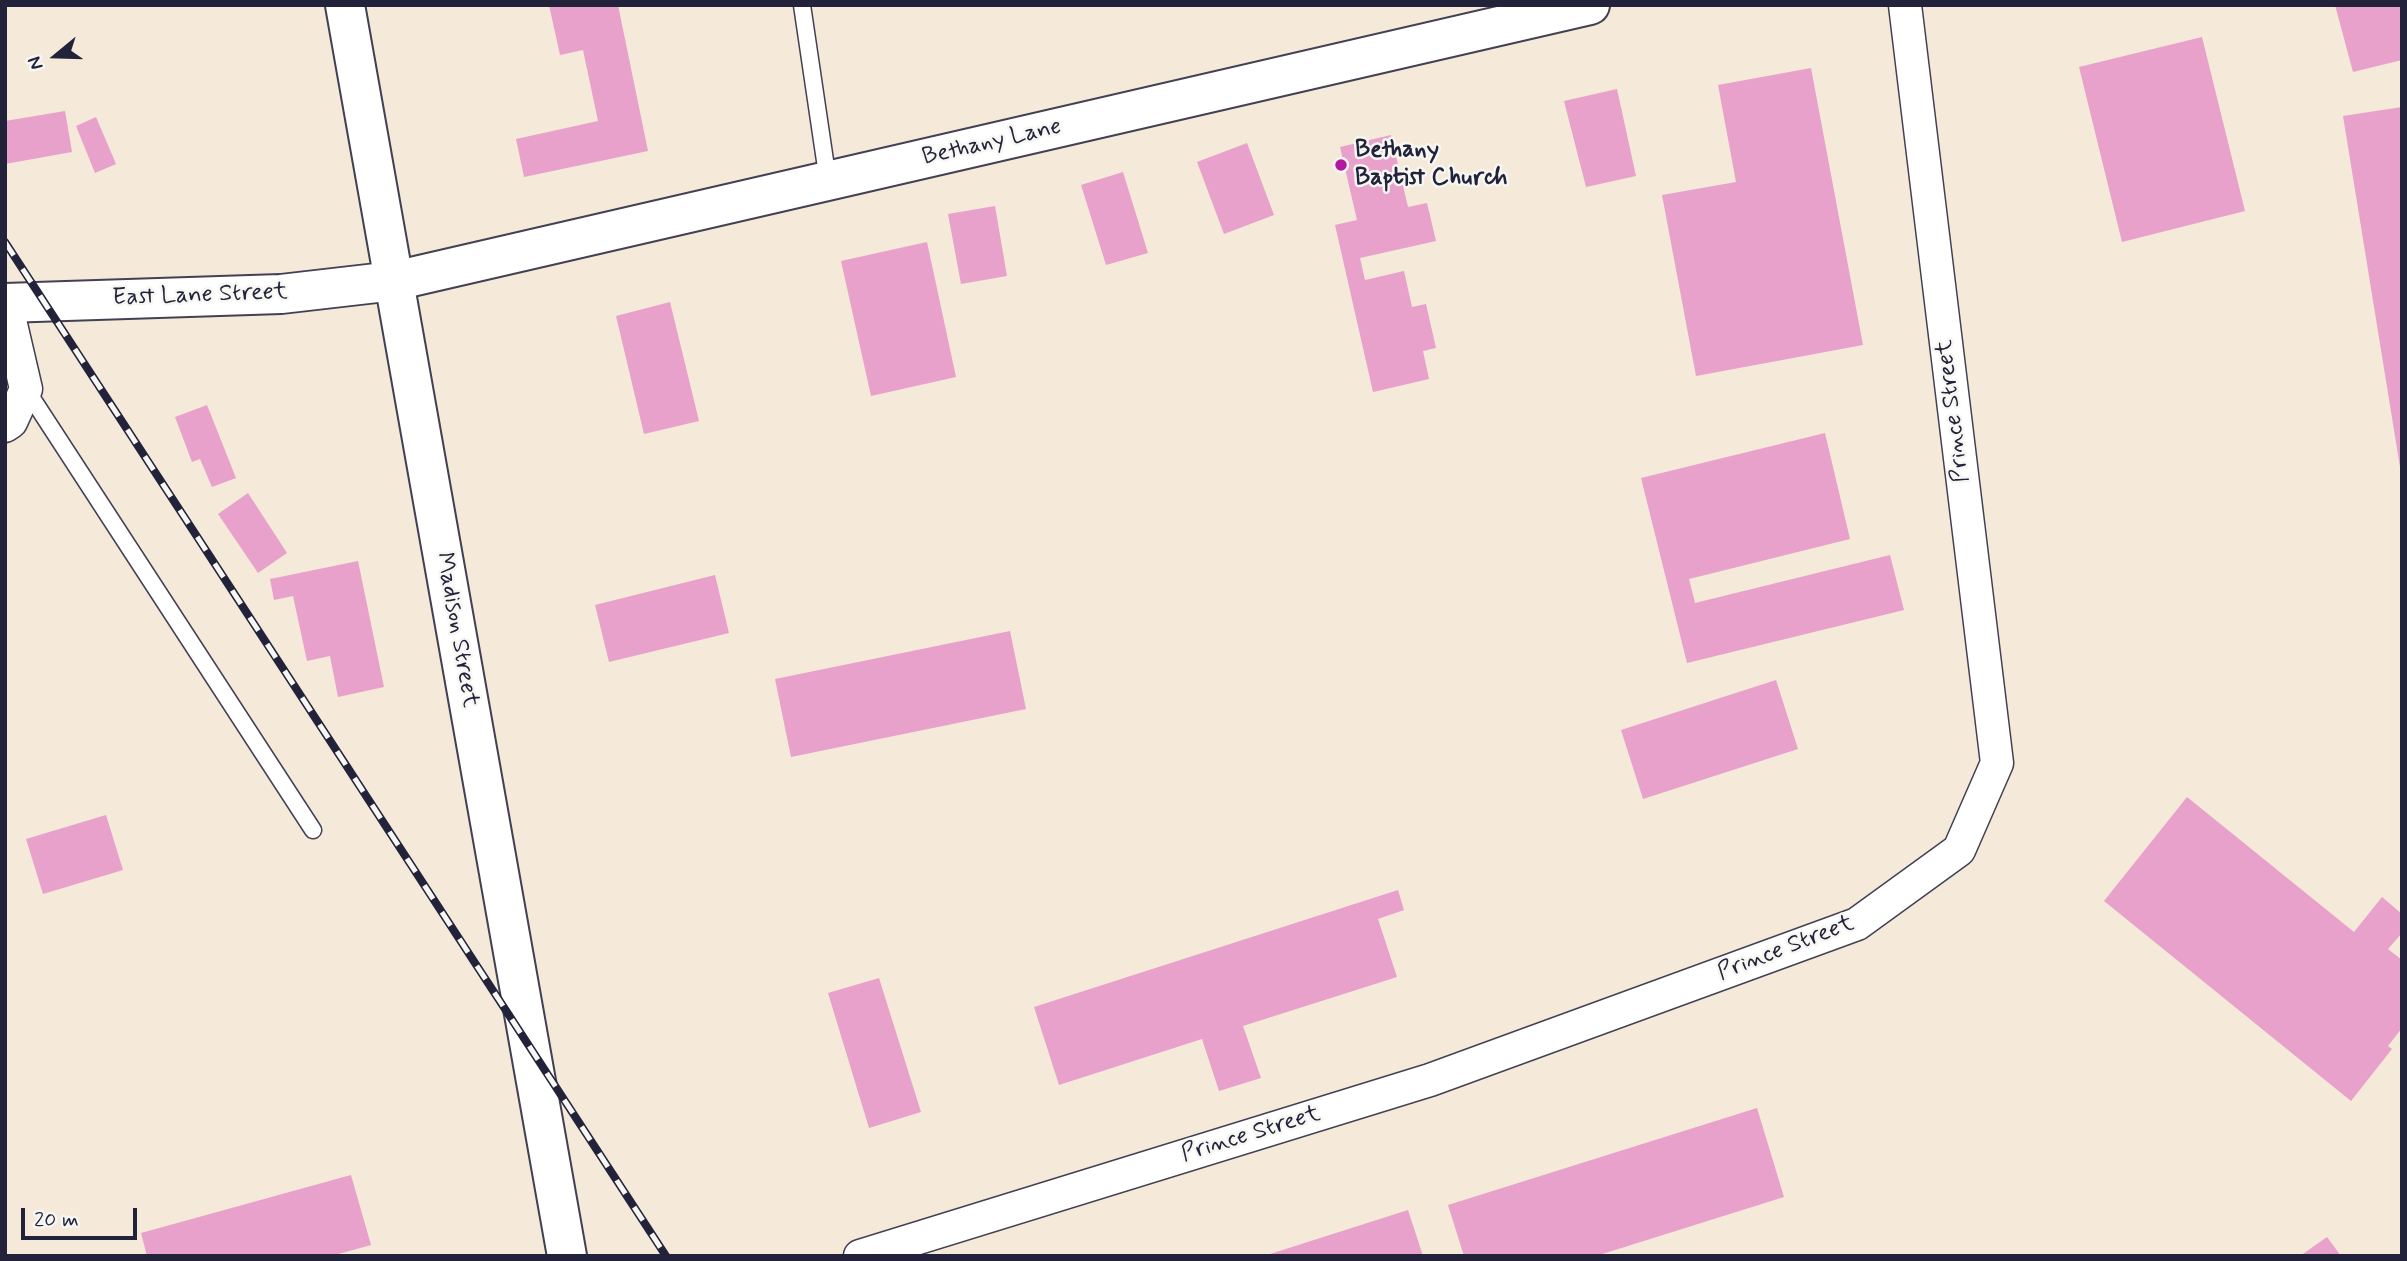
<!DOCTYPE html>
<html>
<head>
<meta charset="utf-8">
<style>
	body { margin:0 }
	#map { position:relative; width:2407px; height:1261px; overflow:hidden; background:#f5e9d9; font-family:Mynerve,sans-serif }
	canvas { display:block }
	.frame { position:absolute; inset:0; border:7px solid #22223b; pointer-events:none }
	.north { position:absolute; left:21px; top:21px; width:70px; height:70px; -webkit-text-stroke:5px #f6f6f2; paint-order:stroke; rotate:251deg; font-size:19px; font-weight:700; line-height:28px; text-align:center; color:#22223b }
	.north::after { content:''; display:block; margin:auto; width:24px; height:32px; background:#22223b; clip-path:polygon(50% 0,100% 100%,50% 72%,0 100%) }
	.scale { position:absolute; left:21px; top:1208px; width:116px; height:32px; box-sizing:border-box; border:4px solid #22223b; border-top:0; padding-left:9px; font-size:21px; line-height:24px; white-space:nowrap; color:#22223b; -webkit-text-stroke:5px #f6f6f2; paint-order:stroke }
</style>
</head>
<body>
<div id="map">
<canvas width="2407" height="1261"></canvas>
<div class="frame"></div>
<div class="north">N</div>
<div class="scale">20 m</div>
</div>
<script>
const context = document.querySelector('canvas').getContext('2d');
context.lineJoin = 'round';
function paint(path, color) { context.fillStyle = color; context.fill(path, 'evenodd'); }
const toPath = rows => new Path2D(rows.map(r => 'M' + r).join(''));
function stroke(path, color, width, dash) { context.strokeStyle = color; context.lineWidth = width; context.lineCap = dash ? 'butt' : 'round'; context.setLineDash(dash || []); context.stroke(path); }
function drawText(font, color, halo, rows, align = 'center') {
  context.font = font + ' Mynerve,sans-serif'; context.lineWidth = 5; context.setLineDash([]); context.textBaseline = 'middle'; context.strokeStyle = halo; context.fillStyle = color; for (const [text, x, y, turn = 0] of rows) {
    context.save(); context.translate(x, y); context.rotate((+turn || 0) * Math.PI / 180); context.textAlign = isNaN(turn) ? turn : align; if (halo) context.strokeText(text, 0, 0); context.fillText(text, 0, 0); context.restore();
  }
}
paint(toPath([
	[549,5,618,5,648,151,524,177,516,139,598,121,583,50,560,55],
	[2335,5,2402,5,2402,60,2353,72],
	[2202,37,2245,211,2122,242,2079,67],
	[1811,68,1863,345,1696,376,1662,195,1736,182,1718,85],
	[1617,89,1636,176,1586,187,1564,101],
	[2402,107,2402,467,2400,467,2343,116],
	[65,111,72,152,5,164,5,121],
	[96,117,116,164,95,173,76,126],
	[1391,135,1408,207,1427,203,1436,241,1360,258,1365,280,1404,271,1412,307,1426,304,1436,348,1423,351,1429,379,1373,392,1335,225,1357,220,1340,147],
	[1247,143,1274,215,1224,234,1197,162],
	[1123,172,1148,253,1106,265,1081,185],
	[995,206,1007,276,961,284,948,214],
	[927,242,956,377,871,396,841,261],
	[670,302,699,421,644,434,616,316],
	[207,405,236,478,212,487,200,459,192,462,175,417],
	[1825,433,1850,539,1689,579,1695,603,1890,555,1904,610,1687,663,1641,478],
	[248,493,287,553,258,573,218,514],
	[358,561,384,687,338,697,330,656,307,661,293,596,274,600,270,579],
	[715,575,729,633,609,662,595,605],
	[1010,631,1026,709,791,757,775,679],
	[1776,680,1798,749,1643,799,1621,730],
	[2187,797,2354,932,2382,897,2402,914,2402,933,2388,949,2402,960,2402,1028,2388,1046,2392,1049,2351,1101,2104,901],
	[106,815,123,870,43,894,26,839],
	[1398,890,1404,910,1378,919,1397,977,1243,1026,1261,1078,1219,1091,1202,1039,1059,1085,1034,1007],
	[879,978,921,1112,869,1128,828,993],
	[1757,1108,1784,1197,1596,1256,1464,1256,1448,1205],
	[351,1175,371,1245,331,1256,147,1256,141,1233],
	[1408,1210,1423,1256,1267,1256,1267,1255],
	[2327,1237,2341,1256,2300,1256]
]), '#e7a1cb');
const service = toPath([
	[802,5,828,181],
	[26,389,313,830]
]);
const minor = toPath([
	[5,426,11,422,26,389,6,303],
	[860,1256,1430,1080,1857,924,1959,850,1997,763,1905,5]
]);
const tertiary = toPath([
	[5,303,281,294,394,281,1590,5]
]);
const primary = toPath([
	[345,5,567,1256]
]);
stroke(service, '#424053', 19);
stroke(minor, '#424053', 35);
stroke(tertiary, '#424053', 42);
stroke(primary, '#424053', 42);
stroke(service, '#fff', 16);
stroke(minor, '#fff', 32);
stroke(tertiary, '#fff', 38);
stroke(primary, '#fff', 38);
const rail = toPath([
	[5,242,666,1256]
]);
stroke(rail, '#22223b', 8);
stroke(rail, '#f6f6f2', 5, [16]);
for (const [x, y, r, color] of [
	[1341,165,7,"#b5179e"]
]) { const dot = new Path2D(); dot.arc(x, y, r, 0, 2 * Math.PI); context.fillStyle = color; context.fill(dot); stroke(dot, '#f6f6f2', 2.5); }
drawText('24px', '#22223b', '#f6f6f2', [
	["Bethany Lane",992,143,-13],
	["East Lane Street",200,296,-2],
	["Prince Street",1954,411,-97],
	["Madison Street",456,630,80],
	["Prince Street",1786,949,-21],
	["Prince Street",1251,1135,-17]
]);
drawText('bold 24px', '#22223b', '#f6f6f2', [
	["Bethany",1355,151],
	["Baptist Church",1355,179]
], 'left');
</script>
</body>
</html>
